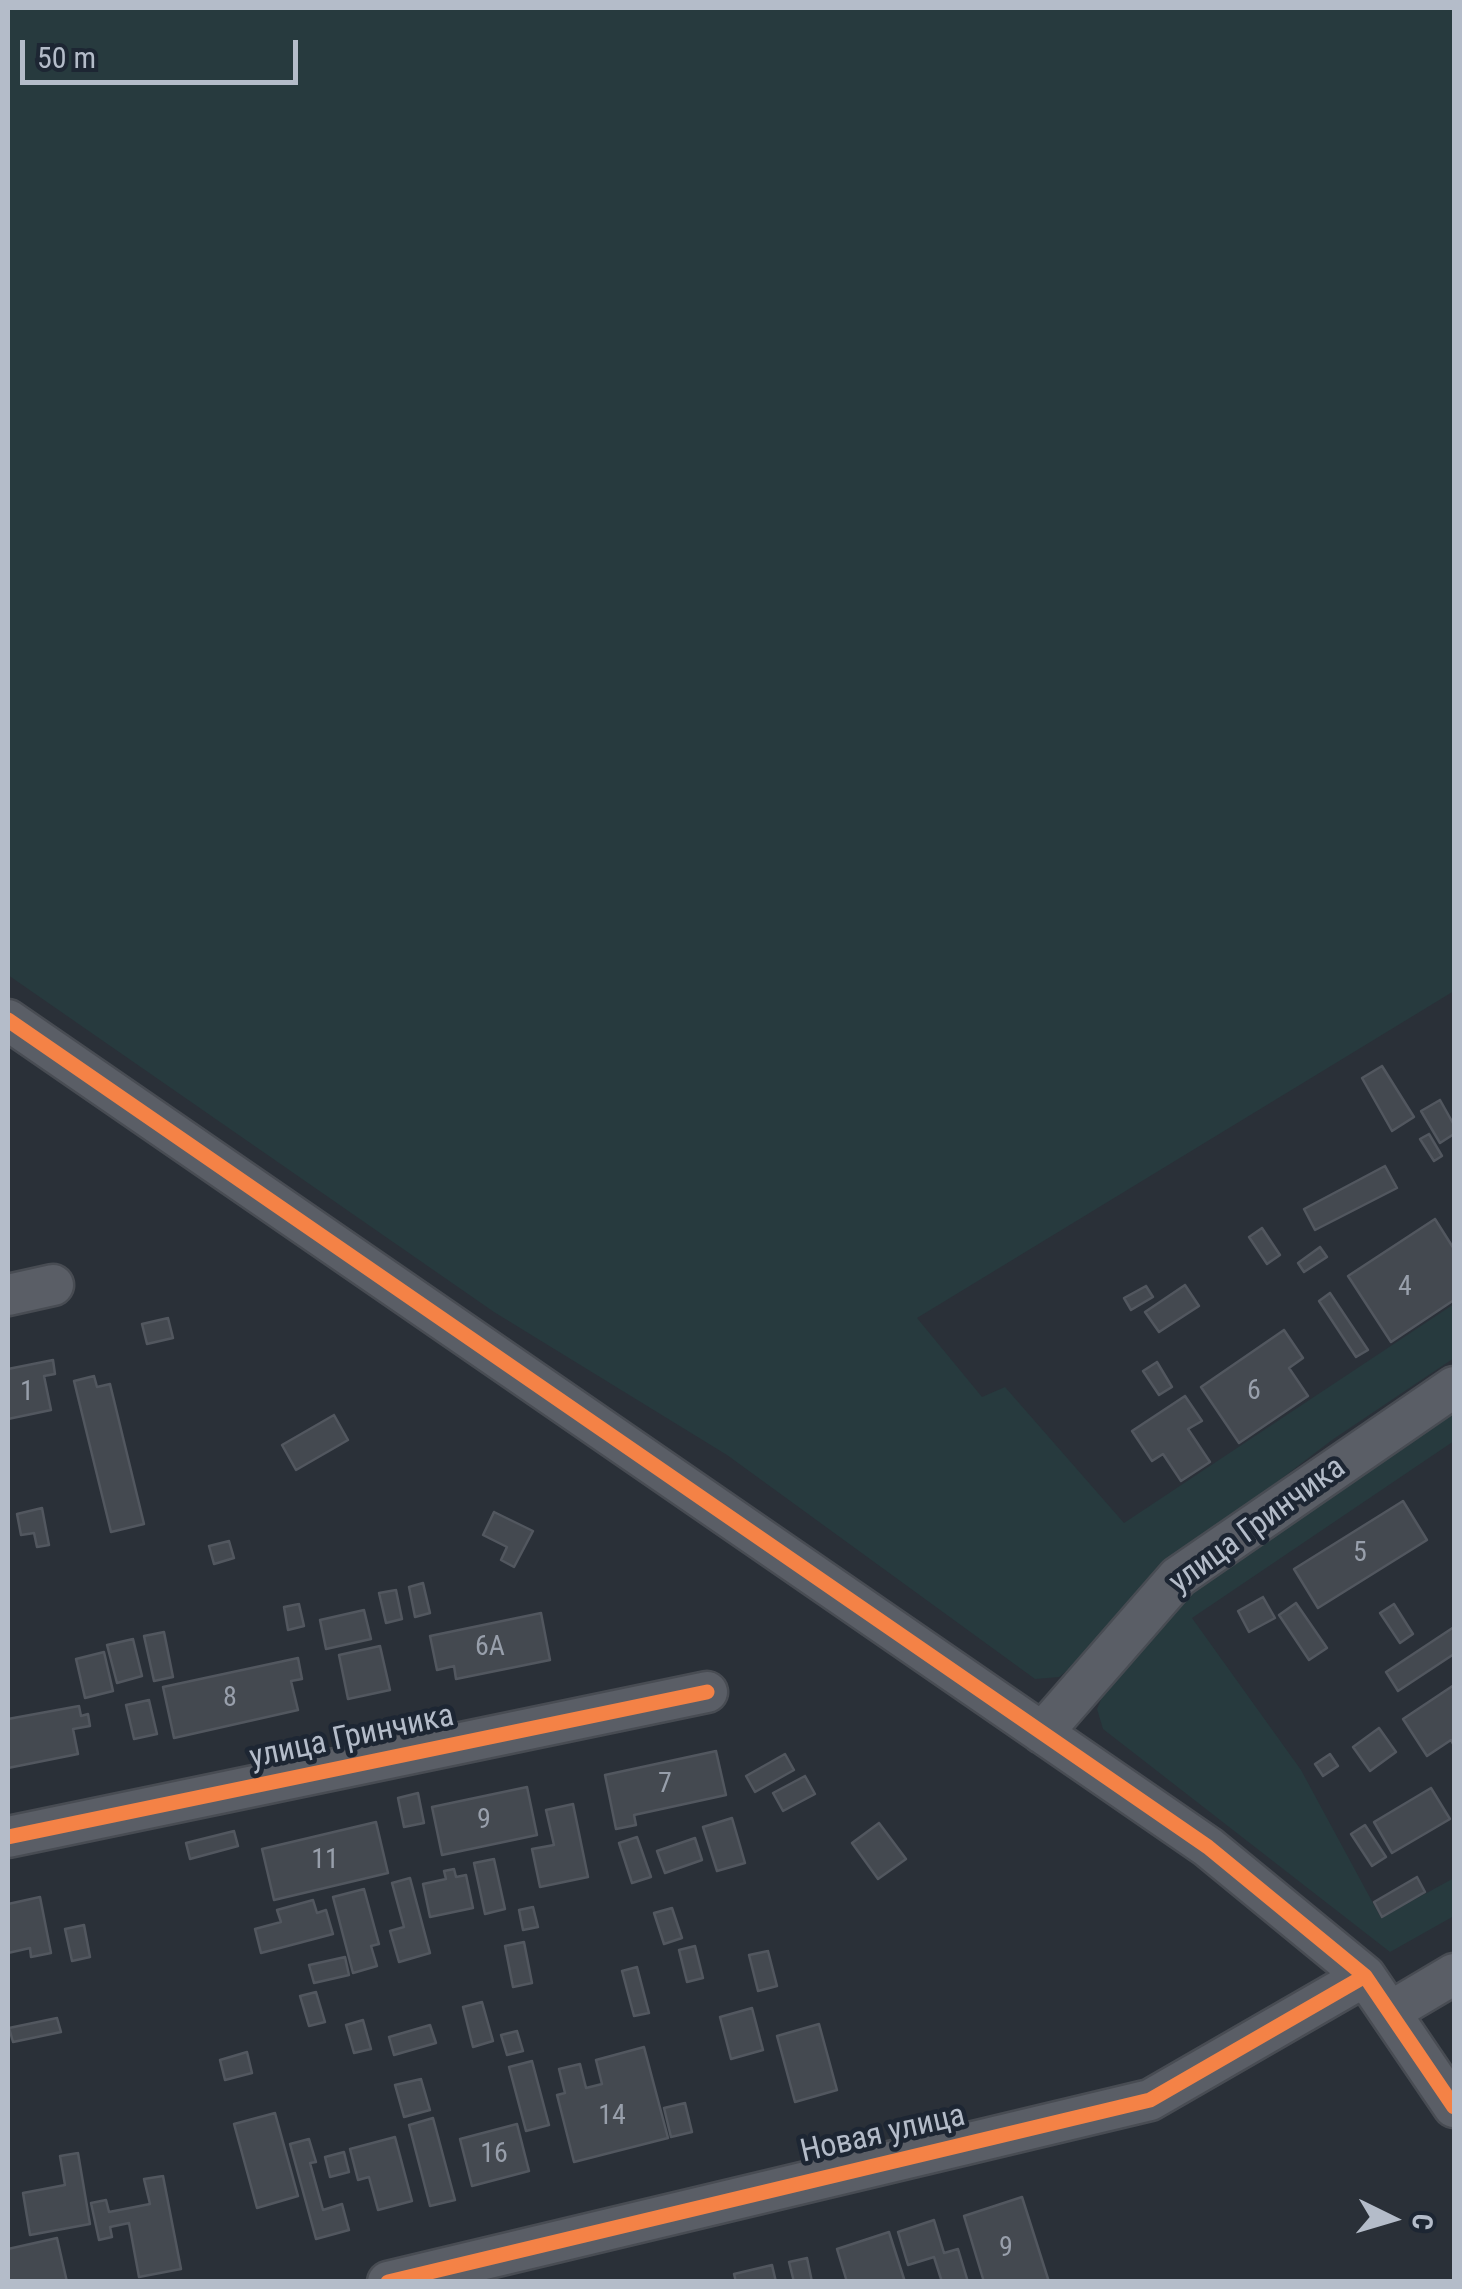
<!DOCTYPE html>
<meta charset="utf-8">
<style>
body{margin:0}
#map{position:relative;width:1462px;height:2289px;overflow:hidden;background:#2a3038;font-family:"Roboto Condensed",sans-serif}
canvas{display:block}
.frame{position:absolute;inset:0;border:10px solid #b4bcc9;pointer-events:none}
.north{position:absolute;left:1342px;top:2169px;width:100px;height:100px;-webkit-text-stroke:8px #1d2633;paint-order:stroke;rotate:95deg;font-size:28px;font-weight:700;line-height:40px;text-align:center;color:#b4bcc9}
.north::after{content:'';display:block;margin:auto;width:35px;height:45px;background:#b4bcc9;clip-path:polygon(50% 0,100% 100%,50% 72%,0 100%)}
.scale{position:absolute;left:20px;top:40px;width:278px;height:45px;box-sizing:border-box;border:5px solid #b4bcc9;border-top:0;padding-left:12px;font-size:30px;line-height:35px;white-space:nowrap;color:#b4bcc9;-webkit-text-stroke:8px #1d2633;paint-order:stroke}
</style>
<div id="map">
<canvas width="1462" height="2289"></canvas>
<div class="frame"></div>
<div class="north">С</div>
<div class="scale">50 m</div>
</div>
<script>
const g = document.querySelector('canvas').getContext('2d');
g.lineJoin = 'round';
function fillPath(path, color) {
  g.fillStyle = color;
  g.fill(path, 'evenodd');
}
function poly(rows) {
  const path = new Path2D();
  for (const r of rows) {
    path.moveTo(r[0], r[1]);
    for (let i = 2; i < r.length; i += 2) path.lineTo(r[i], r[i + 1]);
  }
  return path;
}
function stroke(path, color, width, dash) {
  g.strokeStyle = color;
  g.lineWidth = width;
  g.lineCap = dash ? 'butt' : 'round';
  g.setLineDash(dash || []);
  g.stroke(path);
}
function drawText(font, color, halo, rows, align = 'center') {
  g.font = font + ' "Roboto Condensed",sans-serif';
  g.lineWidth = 9;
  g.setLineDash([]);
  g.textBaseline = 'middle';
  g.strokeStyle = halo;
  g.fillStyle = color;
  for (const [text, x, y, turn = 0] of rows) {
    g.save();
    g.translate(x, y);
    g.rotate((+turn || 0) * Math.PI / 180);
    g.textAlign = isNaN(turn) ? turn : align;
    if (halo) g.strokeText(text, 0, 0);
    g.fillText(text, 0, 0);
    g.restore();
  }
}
const green = poly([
 [8,8,1454,8,1454,991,917,1318,982,1397,1005,1387,1124,1523,1454,1304,1454,1358,1332,1440,1201,1540,1079,1661,1059,1677,1035,1679,727,1455,494,1312,8,975],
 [1454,1394,1454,1441,1192,1618,1301,1770,1381,1918,1454,1878,1454,1916,1390,1952,1103,1729,1097,1709,1103,1695,1125,1664,1196,1578]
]);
const building = poly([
 [1382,1066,1414,1117,1392,1131,1362,1078,1382,1066],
 [1440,1100,1454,1125,1454,1134,1440,1143,1421,1111,1440,1100],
 [1429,1134,1442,1156,1434,1161,1420,1139,1429,1134],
 [1385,1166,1397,1188,1315,1230,1304,1209,1385,1166],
 [1435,1219,1454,1249,1454,1300,1391,1342,1348,1276,1435,1219],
 [1262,1228,1280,1255,1267,1264,1249,1237,1262,1228],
 [1320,1247,1327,1257,1304,1272,1298,1263,1320,1247],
 [1185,1285,1199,1306,1159,1332,1145,1312,1185,1285],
 [1146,1286,1153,1297,1131,1310,1124,1298,1146,1286],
 [1330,1293,1368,1350,1356,1357,1319,1301,1330,1293],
 [168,1318,173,1338,147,1344,142,1324,168,1318],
 [1284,1330,1303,1358,1289,1368,1308,1396,1239,1443,1201,1387,1284,1330],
 [53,1360,55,1374,44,1376,51,1410,8,1419,8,1369,53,1360],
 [1157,1362,1172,1387,1159,1395,1143,1371,1157,1362],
 [94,1376,97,1387,110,1384,144,1524,111,1532,74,1381,94,1376],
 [1185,1396,1202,1421,1188,1429,1210,1462,1181,1481,1163,1454,1152,1461,1132,1431,1185,1396],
 [334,1415,348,1440,296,1470,282,1445,334,1415],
 [1403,1501,1427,1540,1318,1608,1294,1569,1403,1501],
 [42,1508,49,1545,37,1547,34,1533,21,1535,17,1514,42,1508],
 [494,1512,533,1531,514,1567,501,1560,507,1547,483,1535,494,1512],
 [229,1541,234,1558,214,1564,209,1546,229,1541],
 [423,1583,430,1613,415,1617,409,1587,423,1583],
 [396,1590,402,1619,386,1623,379,1593,396,1590],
 [1263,1597,1275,1618,1249,1632,1238,1611,1263,1597],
 [1296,1603,1327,1648,1309,1660,1279,1615,1296,1603],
 [299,1604,304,1626,288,1630,284,1607,299,1604],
 [1394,1604,1413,1634,1400,1643,1380,1613,1394,1604],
 [364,1610,371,1639,326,1649,320,1620,364,1610],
 [541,1613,550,1660,456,1679,454,1666,437,1670,430,1636,541,1613],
 [1454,1627,1454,1654,1398,1691,1386,1672,1454,1627],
 [164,1632,173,1677,154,1681,144,1636,164,1632],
 [133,1639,142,1676,117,1683,107,1645,133,1639],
 [380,1646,390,1690,348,1699,339,1655,380,1646],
 [104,1652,113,1691,85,1698,76,1659,104,1652],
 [298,1658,302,1679,291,1681,298,1710,174,1738,163,1687,298,1658],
 [1454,1685,1454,1746,1451,1740,1427,1756,1403,1719,1454,1685],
 [149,1700,157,1734,134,1739,126,1705,149,1700],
 [79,1706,81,1716,88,1714,90,1726,73,1729,78,1754,8,1768,8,1719,79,1706],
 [1379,1728,1396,1752,1370,1771,1353,1747,1379,1728],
 [716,1751,726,1795,634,1815,636,1825,616,1829,605,1775,716,1751],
 [785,1754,794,1770,755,1792,746,1776,785,1754],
 [1330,1754,1338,1766,1323,1776,1315,1764,1330,1754],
 [805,1776,815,1794,783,1811,773,1793,805,1776],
 [527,1787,537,1835,442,1855,432,1807,527,1787],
 [1431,1788,1450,1819,1392,1853,1374,1822,1431,1788],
 [418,1793,424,1823,404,1827,398,1798,418,1793],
 [573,1804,588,1877,540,1887,532,1849,554,1845,546,1810,573,1804],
 [732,1818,745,1863,717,1871,703,1827,732,1818],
 [376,1822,388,1873,274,1900,262,1849,376,1822],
 [879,1823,906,1859,878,1879,852,1843,879,1823],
 [1365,1825,1386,1857,1372,1866,1351,1834,1365,1825],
 [234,1831,238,1846,190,1859,186,1843,234,1831],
 [637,1837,651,1877,632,1883,619,1843,637,1837],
 [695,1838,702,1860,665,1873,657,1851,695,1838],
 [494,1859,505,1909,485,1914,474,1863,494,1859],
 [454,1869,456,1877,466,1875,473,1908,430,1917,423,1884,446,1879,444,1871,454,1869],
 [1417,1877,1425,1892,1382,1917,1374,1902,1417,1877],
 [410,1878,430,1953,399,1962,390,1931,404,1927,392,1883,410,1878],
 [364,1889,379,1944,371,1946,377,1966,353,1973,333,1897,364,1889],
 [40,1897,51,1953,31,1957,30,1948,8,1953,8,1904,40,1897],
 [313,1900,317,1913,326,1910,333,1934,261,1953,255,1929,281,1922,277,1910,313,1900],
 [533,1907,538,1927,523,1930,519,1910,533,1907],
 [672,1908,682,1938,664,1944,654,1913,672,1908],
 [84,1925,90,1957,72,1961,65,1929,84,1925],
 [524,1942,532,1983,513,1987,505,1946,524,1942],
 [695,1946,703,1978,687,1982,679,1950,695,1946],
 [768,1951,777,1986,758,1991,749,1955,768,1951],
 [345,1957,349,1975,314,1983,309,1965,345,1957],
 [637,1967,649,2013,634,2016,622,1971,637,1967],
 [316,1992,325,2022,309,2026,300,1996,316,1992],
 [482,2002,493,2041,473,2047,463,2007,482,2002],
 [752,2008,763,2050,731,2059,720,2017,752,2008],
 [57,2018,61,2032,13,2042,9,2028,57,2018],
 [363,2020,371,2049,354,2053,346,2025,363,2020],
 [819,2024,837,2090,795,2102,777,2036,819,2024],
 [430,2025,436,2043,394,2055,389,2037,430,2025],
 [517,2031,523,2051,507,2055,501,2035,517,2031],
 [644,2047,668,2138,574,2162,557,2095,565,2093,559,2069,580,2064,586,2088,602,2084,596,2060,644,2047],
 [247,2052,252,2073,225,2080,220,2060,247,2052],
 [532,2061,549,2125,526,2131,509,2067,532,2061],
 [421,2079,430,2110,404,2117,395,2085,421,2079],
 [685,2103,692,2132,671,2137,664,2108,685,2103],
 [275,2113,298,2196,257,2208,234,2124,275,2113],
 [433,2118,455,2200,430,2206,409,2125,433,2118],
 [517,2124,529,2171,472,2186,460,2139,517,2124],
 [395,2137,412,2201,378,2210,369,2177,358,2180,350,2149,395,2137],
 [309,2139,316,2162,310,2163,323,2210,342,2204,349,2230,316,2239,290,2144,309,2139],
 [344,2152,349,2172,330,2177,325,2157,344,2152],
 [78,2153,90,2224,30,2235,23,2193,65,2185,60,2156,78,2153],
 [163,2176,181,2269,139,2277,129,2223,110,2227,112,2237,99,2240,91,2203,106,2200,109,2212,150,2204,144,2179,163,2176],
 [1022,2197,1049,2282,984,2282,964,2216,1022,2197],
 [934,2220,944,2253,958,2249,968,2282,942,2282,934,2257,908,2265,898,2232,934,2220],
 [889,2232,905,2282,847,2282,837,2249,889,2232],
 [57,2238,67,2282,8,2282,8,2249,57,2238],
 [807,2258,812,2282,794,2282,789,2262,807,2258],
 [772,2265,776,2282,736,2282,734,2274,772,2265]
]);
const minor = poly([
 [8,1020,1208,1847,1365,1976,1454,2107],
 [8,1295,53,1285],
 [1042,1733,1178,1577,1454,1387],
 [8,1837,707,1692],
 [1390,2012,1454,1974],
 [388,2282,1150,2100,1365,1976]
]);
const cycleway = poly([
 [8,1020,1208,1847,1365,1976,1454,2107],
 [8,1837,707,1692],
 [388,2282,1150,2100,1365,1976]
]);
const numberNames = [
 ["4",1405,1288],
 ["6",1254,1392],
 ["1",27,1393],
 ["5",1360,1554],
 ["6А",490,1648],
 ["8",230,1699],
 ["7",665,1785],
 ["9",484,1821],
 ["11",325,1861],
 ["14",612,2117],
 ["16",494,2155],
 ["9",1006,2249]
];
const streetNames = [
 ["улица Гринчика",1258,1526,-36],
 ["улица Гринчика",352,1738,-12],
 ["Новая улица",883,2135,-13]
];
fillPath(green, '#273a3e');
fillPath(building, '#444950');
stroke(building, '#52575f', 2.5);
stroke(minor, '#484c53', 45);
stroke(minor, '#5a5e66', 40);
stroke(cycleway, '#f48246', 15);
drawText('28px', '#989fab', null, numberNames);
drawText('32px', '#b4bcc9', '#1d2633', streetNames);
</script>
